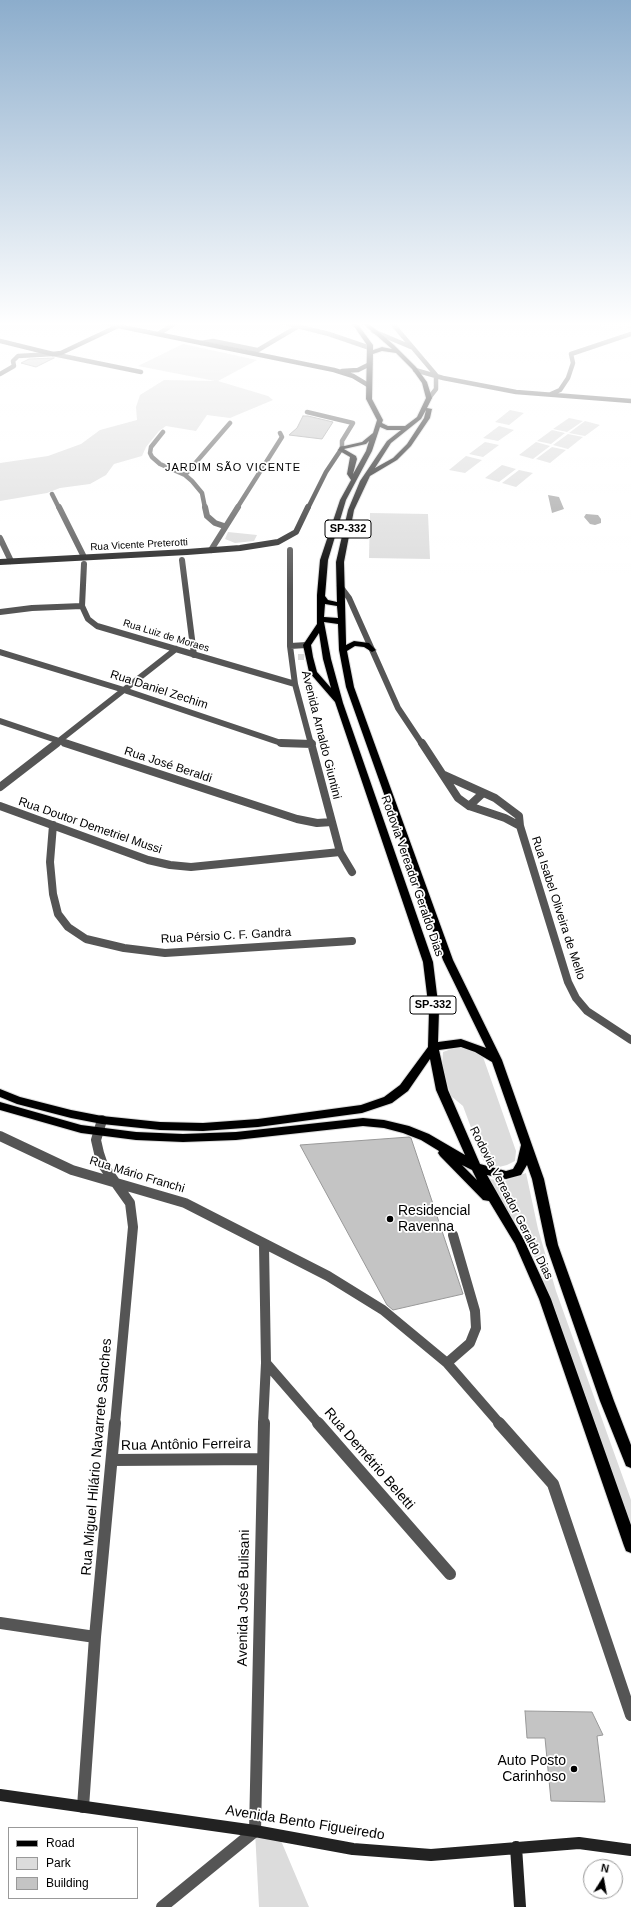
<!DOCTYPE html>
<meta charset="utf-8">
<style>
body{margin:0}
#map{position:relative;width:631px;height:1907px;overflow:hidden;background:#fff;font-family:Helvetica,sans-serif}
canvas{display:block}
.legend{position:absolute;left:8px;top:1827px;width:130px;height:72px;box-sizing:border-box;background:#fff;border:1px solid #999;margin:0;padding:5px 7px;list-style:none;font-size:12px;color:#000}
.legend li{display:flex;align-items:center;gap:8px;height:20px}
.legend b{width:20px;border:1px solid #999}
.north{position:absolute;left:583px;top:1859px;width:40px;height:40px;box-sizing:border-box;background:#fff;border:1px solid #999;border-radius:50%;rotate:11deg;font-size:11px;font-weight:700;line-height:16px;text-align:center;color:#000}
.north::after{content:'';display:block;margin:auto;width:14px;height:18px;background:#000;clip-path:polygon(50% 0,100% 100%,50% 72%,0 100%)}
</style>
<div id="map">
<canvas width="631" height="1907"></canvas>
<ul class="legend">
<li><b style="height:5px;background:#000"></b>Road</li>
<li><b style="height:11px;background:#dcdcdc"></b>Park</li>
<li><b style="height:11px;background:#c4c4c4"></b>Building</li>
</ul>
<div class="north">N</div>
</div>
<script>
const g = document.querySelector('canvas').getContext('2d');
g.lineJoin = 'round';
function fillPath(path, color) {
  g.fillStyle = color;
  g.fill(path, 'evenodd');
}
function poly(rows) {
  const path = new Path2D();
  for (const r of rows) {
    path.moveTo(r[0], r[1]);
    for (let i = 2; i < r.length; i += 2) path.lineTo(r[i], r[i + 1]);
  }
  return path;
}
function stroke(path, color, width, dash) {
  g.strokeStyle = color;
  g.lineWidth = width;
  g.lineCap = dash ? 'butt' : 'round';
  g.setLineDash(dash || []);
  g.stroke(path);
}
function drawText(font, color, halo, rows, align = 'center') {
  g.font = font + ' Helvetica,sans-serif';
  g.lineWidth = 3.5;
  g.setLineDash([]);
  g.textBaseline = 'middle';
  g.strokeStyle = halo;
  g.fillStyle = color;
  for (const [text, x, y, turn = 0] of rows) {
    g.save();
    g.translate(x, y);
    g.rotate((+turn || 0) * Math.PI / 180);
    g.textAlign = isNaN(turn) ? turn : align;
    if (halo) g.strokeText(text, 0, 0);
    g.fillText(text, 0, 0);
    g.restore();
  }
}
const green = poly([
 [593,322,631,322,631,328,603,327],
 [183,344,257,360,218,381,268,396,273,400,230,418,207,415,196,431,166,426,159,431,146,447,142,456,114,464,106,475,90,484,60,488,47,493,0,501,0,463,48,456,81,444,100,430,137,420,136,407,140,395,164,380,215,381,138,366],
 [510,410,524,413,509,425,495,422],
 [569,418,583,421,567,432,553,429],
 [585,421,600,425,585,436,569,433],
 [499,426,514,430,498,441,483,438],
 [552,430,565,433,551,444,537,441],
 [568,434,583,437,568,449,553,445],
 [485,442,499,445,483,457,469,454],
 [536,442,550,446,533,459,519,455],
 [552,447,566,450,550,463,536,459],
 [466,456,482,460,465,473,449,470],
 [502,465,516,469,499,482,485,478],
 [519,470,533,473,516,487,502,483],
 [370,513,428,514,430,559,369,558],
 [228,532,257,535,254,541,235,543,225,539],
 [454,1048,464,1048,482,1054,516,1151,515,1161,507,1165,499,1167,487,1164,483,1160,463,1106,451,1096,442,1068,443,1052],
 [526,1173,538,1229,556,1291,631,1500,631,1528,608,1466,538,1264,524,1236,488,1179,505,1181],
 [255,1831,279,1836,309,1907,259,1907]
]);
const water = poly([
 [548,495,559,497,564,509,552,513],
 [586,514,598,515,601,519,601,523,595,525,590,524,584,517]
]);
const building = poly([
 [54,358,36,367,21,363,29,359,54,358],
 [303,416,308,416,333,422,322,439,289,435,297,428,303,416],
 [409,1137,411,1138,463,1294,393,1310,387,1305,300,1145,409,1137],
 [525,1711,592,1712,603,1735,597,1736,605,1802,551,1801,545,1738,527,1738,525,1711]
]);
const streetTunnel = poly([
 [298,657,304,657]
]);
const streetFar4 = poly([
 [102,322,118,326],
 [281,322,329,334,370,348],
 [391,322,436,375,436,389,429,398],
 [373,331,411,347],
 [158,334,177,322],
 [201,343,213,341,257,350],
 [253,353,297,327],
 [415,370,443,378,516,392,631,401],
 [0,374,14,366,13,361,18,356,53,354,141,372],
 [551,394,560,390,568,378,573,363,571,354,631,334],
 [307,412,353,423,342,441,342,448],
 [163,432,151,447,150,453,152,457,160,464,185,475,192,481,202,493,205,508],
 [185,475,230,423],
 [52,494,59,508],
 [237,508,282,437,280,433]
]);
const streetFar3 = poly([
 [59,507,84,557],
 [205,507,207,516,215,523,224,526],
 [0,538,11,561],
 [211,550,238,507],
 [290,550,290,646,295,684,311,744],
 [182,560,194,655],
 [84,564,82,606,88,619,97,626,295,684],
 [340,586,349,598,398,708,422,744],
 [0,612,32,608,82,606],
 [290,646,307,645],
 [0,652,124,690,284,744],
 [0,721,68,744],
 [55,744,176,649]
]);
const streetFar2 = poly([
 [65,743,297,819,317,823,332,822],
 [281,743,312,744],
 [311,743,340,852,352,872],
 [422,743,458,798,469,806,505,818,520,826],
 [444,775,495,798,519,816,520,826,568,982,576,998,587,1011,631,1040],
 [0,787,57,743],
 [0,806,148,860,170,865,191,867,340,852],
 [469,806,483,793],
 [53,825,50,862,53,894,58,914,68,927,86,939,124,948,165,953,352,941]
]);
const streetFar1 = poly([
 [102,1120,96,1140,99,1153,103,1165,130,1203,133,1227,115,1424],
 [0,1136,72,1170,185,1203,328,1276,383,1310,447,1363,500,1424],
 [266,1363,319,1424],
 [447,1363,470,1343,476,1328,475,1311,453,1235],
 [263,1424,266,1363,264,1245]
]);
const street = poly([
 [318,1423,450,1574],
 [499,1423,553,1484,631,1715],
 [112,1460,262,1459],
 [0,1623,95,1637],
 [83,1807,95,1637,115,1423],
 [162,1907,255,1831,264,1423]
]);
const secondaryFar2 = poly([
 [0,341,53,354,61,353,118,326,334,370,353,376,368,385],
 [342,371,358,370,370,364],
 [308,508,326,472,342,448]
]);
const secondaryFar1 = poly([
 [0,562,187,552,240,548,278,542,296,532,308,507]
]);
const secondary = poly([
 [0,1795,255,1831,353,1849,431,1855,579,1843,631,1850],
 [516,1847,520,1907]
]);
const primary = poly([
 [351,322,356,322,373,345,373,350,382,347,392,349,361,322,367,322,394,345,416,367,427,382,432,398,427,408,432,409,430,418,411,446,397,460,370,476,354,510,344,562,346,642,346,645,354,641,369,643,376,650,372,652,364,647,355,646,347,651,354,687,453,960,502,1060,544,1179,558,1245,614,1401,631,1445,631,1468,626,1466,600,1401,546,1245,532,1179,527,1165,521,1175,506,1179,487,1175,524,1240,551,1299,631,1525,631,1553,626,1551,624,1546,539,1299,515,1244,489,1201,483,1200,440,1156,438,1153,439,1151,421,1140,403,1133,384,1128,363,1126,236,1140,183,1142,136,1140,81,1133,0,1110,0,1102,81,1125,136,1132,183,1134,236,1132,363,1118,384,1120,409,1126,429,1134,465,1155,436,1090,430,1059,408,1091,392,1103,362,1113,258,1127,203,1131,160,1130,102,1124,71,1118,17,1104,0,1097,0,1089,20,1097,71,1110,102,1116,160,1122,203,1123,258,1119,361,1105,384,1097,400,1085,428,1047,429,1011,423,962,335,702,309,672,303,645,317,624,317,595,320,560,340,500,351,480,347,474,350,457,338,450,340,447,362,442,373,433,377,420,366,399,367,345,351,322],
 [382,351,396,353,412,369,422,383,426,398,417,417,405,426,388,426,382,423,383,420,372,399,373,354,382,351],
 [426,410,424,418,407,444,393,458,375,468,391,443,421,419,426,410],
 [380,427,387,430,401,430,387,441,360,481,348,510,336,562,337,602,328,600,325,596,328,560,346,500,372,451,380,427],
 [369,441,366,451,353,474,357,459,356,456,344,449,366,444,369,441],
 [325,604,337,606,338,618,324,617,325,604],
 [324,622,338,624,339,650,346,687,443,960,486,1048,461,1039,438,1042,439,1011,433,962,343,703,331,659,324,622],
 [319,633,323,659,331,688,317,672,313,657,311,645,319,633],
 [461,1047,475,1052,492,1062,521,1145,517,1162,513,1169,506,1171,480,1164,448,1090,439,1050,461,1047],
 [462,1165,472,1170,477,1180,462,1165]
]);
const markers = [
 [390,1219,4,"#000"],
 [574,1769,4,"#000"]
];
const farStreetnames = [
 ["Rua Vicente Preterotti",139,545,-3],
 ["Rua Luiz de Moraes",166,636,17]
];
const farNeighbourhoodnames = [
 ["JARDIM SÃO VICENTE",233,468]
];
const shields = [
 [348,529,46],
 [433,1005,46]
];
const shieldNames = [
 ["SP-332",348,529],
 ["SP-332",433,1005]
];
const streetNames = [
 ["Rua Daniel Zechim",159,690,18],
 ["Avenida Arnaldo Giuntini",321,735,76],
 ["Rua José Beraldi",168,765,18],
 ["Rua Doutor Demetriel Mussi",90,826,19],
 ["Rodovia Vereador Geraldo Dias",412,876,71],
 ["Rua Isabel Oliveira de Mello",558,908,72],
 ["Rua Pérsio C. F. Gandra",226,936,-3],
 ["Rua Mário Franchi",137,1175,17],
 ["Rodovia Vereador Geraldo Dias",511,1203,63]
];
const nearPoinames = [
 ["Residencial",398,1211],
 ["Ravenna",398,1227],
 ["Auto Posto",566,1761,"right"],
 ["Carinhoso",566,1777,"right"]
];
const nearStreetnames = [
 ["Rua Antônio Ferreira",186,1445,-1],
 ["Rua Miguel Hilário Navarrete Sanches",97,1457,-85],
 ["Rua Demétrio Beletti",369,1459,49],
 ["Avenida José Bulisani",244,1598,-89],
 ["Avenida Bento Figueiredo",305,1823,9]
];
fillPath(green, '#dcdcdc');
fillPath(water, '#a3a3a3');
fillPath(building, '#c4c4c4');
stroke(building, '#999', 1);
stroke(streetTunnel, '#d9d9d9', 6, [6, 3]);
stroke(primary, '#dbdbdb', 2);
stroke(streetFar4, '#555', 4.5);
stroke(streetFar3, '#555', 6);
stroke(streetFar2, '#555', 8);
stroke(streetFar1, '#555', 10);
stroke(street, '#555', 12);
stroke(secondaryFar2, '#222', 4.5);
stroke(secondaryFar1, '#222', 6);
stroke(secondary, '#222', 12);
fillPath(primary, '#000');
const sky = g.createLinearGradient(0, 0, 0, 589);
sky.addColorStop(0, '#8cadcc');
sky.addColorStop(0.55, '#fff');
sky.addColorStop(1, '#ffffff00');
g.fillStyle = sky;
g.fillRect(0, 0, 631, 589);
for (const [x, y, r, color] of markers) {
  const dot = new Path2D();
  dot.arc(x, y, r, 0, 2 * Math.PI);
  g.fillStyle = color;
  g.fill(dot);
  stroke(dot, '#fff', 1.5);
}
drawText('10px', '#000', '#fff', farStreetnames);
g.letterSpacing = '1px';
drawText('11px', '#000', '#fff', farNeighbourhoodnames);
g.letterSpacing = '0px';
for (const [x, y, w] of shields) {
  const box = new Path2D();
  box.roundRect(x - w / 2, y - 9, w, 18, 3);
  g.fillStyle = '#fff';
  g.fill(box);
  stroke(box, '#000', 1);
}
drawText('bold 11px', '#000', null, shieldNames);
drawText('12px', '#000', '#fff', streetNames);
drawText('14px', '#000', '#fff', nearPoinames, 'left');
drawText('14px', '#000', '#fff', nearStreetnames);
</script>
